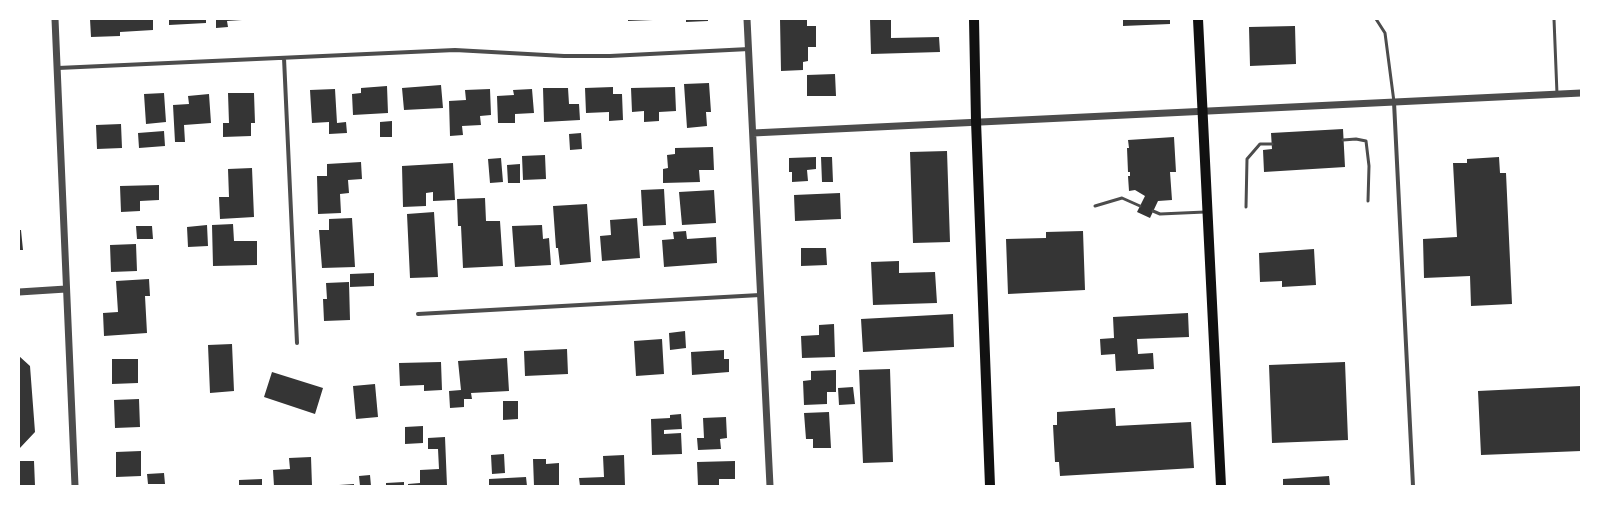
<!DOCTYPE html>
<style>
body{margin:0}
#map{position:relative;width:1600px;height:505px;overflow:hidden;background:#fff;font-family:"Nunito Sans",sans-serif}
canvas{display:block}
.frame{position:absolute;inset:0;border:20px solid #fff;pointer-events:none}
</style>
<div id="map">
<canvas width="1600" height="505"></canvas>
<div class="frame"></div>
</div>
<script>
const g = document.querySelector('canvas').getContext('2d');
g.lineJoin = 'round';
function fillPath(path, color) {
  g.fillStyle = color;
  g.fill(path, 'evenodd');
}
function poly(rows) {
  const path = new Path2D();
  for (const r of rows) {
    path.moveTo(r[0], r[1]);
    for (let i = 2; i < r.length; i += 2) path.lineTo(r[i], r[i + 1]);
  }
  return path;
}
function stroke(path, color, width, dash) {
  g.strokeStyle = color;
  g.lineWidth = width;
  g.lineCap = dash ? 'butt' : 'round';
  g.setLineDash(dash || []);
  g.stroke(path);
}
const building = poly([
 [90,19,153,19,153,30,120,32,120,36,91,37],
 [169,19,206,19,206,23,169,25],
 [216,19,242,19,242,20,227,21,228,27,216,28],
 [628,19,653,19,653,20,628,21],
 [686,19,708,19,708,21,686,22],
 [780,19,807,19,807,26,816,26,816,47,808,47,808,61,803,62,803,70,781,71],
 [870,19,891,19,891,38,939,37,940,52,871,54],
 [1123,19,1170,19,1170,24,1123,26],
 [1295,26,1296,64,1250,66,1249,27],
 [835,74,836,96,807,96,807,75],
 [709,83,711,112,706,112,707,126,687,128,684,84],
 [441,85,443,108,404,110,402,88],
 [387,86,388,113,353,115,352,94,361,93,361,88],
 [613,87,613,94,622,94,623,120,609,121,609,112,586,113,585,88],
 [675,87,676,111,659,112,659,121,644,122,644,111,632,112,631,88],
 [543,88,568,88,569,104,579,104,580,120,544,122],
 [335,89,337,123,346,122,347,133,329,134,329,122,312,123,310,90],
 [490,89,491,115,480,116,481,125,462,126,463,135,450,136,449,101,466,100,465,90],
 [532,89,534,113,515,114,515,123,498,123,497,96,514,95,513,90],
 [164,93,166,122,146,124,144,94],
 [228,93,254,93,255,123,251,123,251,136,223,137,223,123,229,123],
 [209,94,211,123,184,125,185,142,175,142,173,105,189,104,188,96],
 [392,121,392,137,380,137,380,122],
 [121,124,122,148,97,149,96,125],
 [1343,129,1345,167,1264,172,1263,150,1272,149,1271,133],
 [164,131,165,146,139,148,138,133],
 [581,133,582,149,570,150,569,134],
 [1174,137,1176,172,1170,172,1172,200,1158,201,1150,218,1137,212,1145,196,1135,190,1129,191,1128,176,1130,176,1130,172,1128,172,1127,148,1129,148,1128,140],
 [713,147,714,170,699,170,700,182,663,183,663,169,668,168,667,155,675,154,675,148],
 [947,151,950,242,913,243,910,152],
 [545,155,546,179,523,180,522,156],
 [816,157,816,169,807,170,808,181,792,182,792,172,789,172,789,158],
 [821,157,832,157,833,182,822,182],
 [1499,157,1500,173,1506,173,1512,304,1471,306,1470,276,1424,278,1423,239,1457,237,1453,163,1467,163,1467,159],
 [501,158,503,182,490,183,488,159],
 [361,162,362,179,348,180,349,193,340,194,341,213,318,214,317,176,327,176,327,164],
 [453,163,455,200,433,201,433,192,426,193,426,206,403,207,402,166],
 [520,164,520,183,508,183,507,165],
 [252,168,254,217,220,219,219,197,229,197,228,169],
 [159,185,159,200,140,201,140,211,121,212,120,186],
 [664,189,666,225,643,226,641,190],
 [714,190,716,223,682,225,679,192],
 [840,193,841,219,795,221,794,195],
 [485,198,486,221,500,221,503,266,463,268,461,226,458,226,457,199],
 [587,204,591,262,560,265,558,248,556,248,553,206],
 [434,212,438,277,410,278,407,214],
 [352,218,355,267,322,268,319,230,329,230,329,219],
 [637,218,640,258,602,261,600,236,611,235,610,220],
 [233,224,234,241,257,241,257,265,213,266,212,225],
 [207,225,208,246,188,247,187,227],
 [542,225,543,239,549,238,551,265,515,267,512,226],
 [136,226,152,226,153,239,137,239],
 [19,230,21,230,23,250,19,250],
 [686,231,687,239,716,237,717,263,664,267,662,240,674,239,673,232],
 [1083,231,1085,290,1008,294,1006,239,1046,238,1046,232],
 [136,244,137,271,111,272,110,245],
 [801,248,826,248,827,265,801,266],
 [1314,249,1316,285,1282,287,1282,281,1260,282,1259,253],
 [899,261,899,273,935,272,937,303,873,305,871,262],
 [374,273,374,286,350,287,350,274],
 [149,279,150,296,145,296,147,333,104,336,103,313,118,312,116,281],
 [349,282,350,320,324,321,323,299,327,299,326,283],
 [1188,313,1189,337,1137,339,1138,354,1153,353,1154,369,1116,371,1115,354,1101,355,1100,339,1114,338,1113,317],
 [953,314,954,347,863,352,861,319],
 [834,324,835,357,802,358,801,336,819,335,819,325],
 [685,331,686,348,670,350,669,333],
 [662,339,664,374,636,376,634,341],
 [232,344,234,391,210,393,208,345],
 [567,349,568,374,525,376,524,351],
 [724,350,724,359,729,359,729,372,692,375,691,352],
 [19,356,30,366,35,432,19,449],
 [507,358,509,391,471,393,472,399,464,399,464,407,450,408,449,391,461,390,458,361],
 [112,359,138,359,138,383,112,384],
 [441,362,442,390,424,391,424,385,400,386,399,363],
 [1345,362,1348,440,1272,443,1269,365],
 [890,369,893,462,863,463,859,370],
 [836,370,836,392,827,392,827,404,804,405,803,381,811,380,811,371],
 [272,372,323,388,315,414,264,397],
 [375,384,378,417,356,419,353,386],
 [1581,386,1581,451,1481,455,1478,391],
 [853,387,855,404,839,405,838,388],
 [139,399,140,427,115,428,114,400],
 [503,401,518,401,518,419,503,420],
 [1115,408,1116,426,1191,422,1194,468,1060,476,1059,462,1055,462,1053,425,1057,425,1057,412],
 [829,412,831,448,813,448,813,439,806,439,804,413],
 [681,414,682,429,664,430,664,434,681,433,682,454,652,455,651,419,670,418,670,415],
 [726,417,727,438,720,439,721,449,698,450,697,438,704,438,703,418],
 [423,426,423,443,405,444,405,427],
 [445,437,447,486,408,486,408,484,420,483,420,470,439,469,438,449,428,449,428,438],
 [141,451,141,476,116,477,116,452],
 [504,454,505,473,492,474,491,455],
 [624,455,625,486,580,486,579,478,604,477,603,456],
 [311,457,312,486,274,486,273,470,290,469,289,458],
 [533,459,546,459,546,464,559,463,559,486,534,486],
 [19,461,34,461,35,486,19,486],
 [735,461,735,479,719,479,719,486,698,486,697,462],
 [164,473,165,484,148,484,147,474],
 [370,475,371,486,360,486,359,476],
 [1329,476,1330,486,1283,486,1283,479],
 [526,477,527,486,489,486,489,479],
 [262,479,262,486,239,486,239,480],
 [404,482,404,486,386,486,386,483],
 [354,484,354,486,339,486,339,485]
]);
const service = poly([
 [1376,19,1385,33,1394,102],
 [1554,19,1557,94],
 [1343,140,1356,139,1366,141,1369,166,1368,201],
 [1095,206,1122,198,1140,206],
 [1246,207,1247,159,1260,144,1272,144],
 [1153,211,1160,214,1205,212]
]);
const minor = poly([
 [284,58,297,343],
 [58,68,455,50,564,56,610,56,749,49],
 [1394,102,1413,486],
 [418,314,760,295]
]);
const tertiary = poly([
 [55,19,75,486],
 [747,19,770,486],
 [753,133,1581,93],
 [19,292,66,289]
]);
const primary = poly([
 [974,19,976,121,990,486],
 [1198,19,1221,486]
]);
fillPath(building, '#353535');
stroke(service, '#4c4c4c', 3);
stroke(minor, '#4c4c4c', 4);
stroke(tertiary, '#4c4c4c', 7);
stroke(primary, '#111', 10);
</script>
